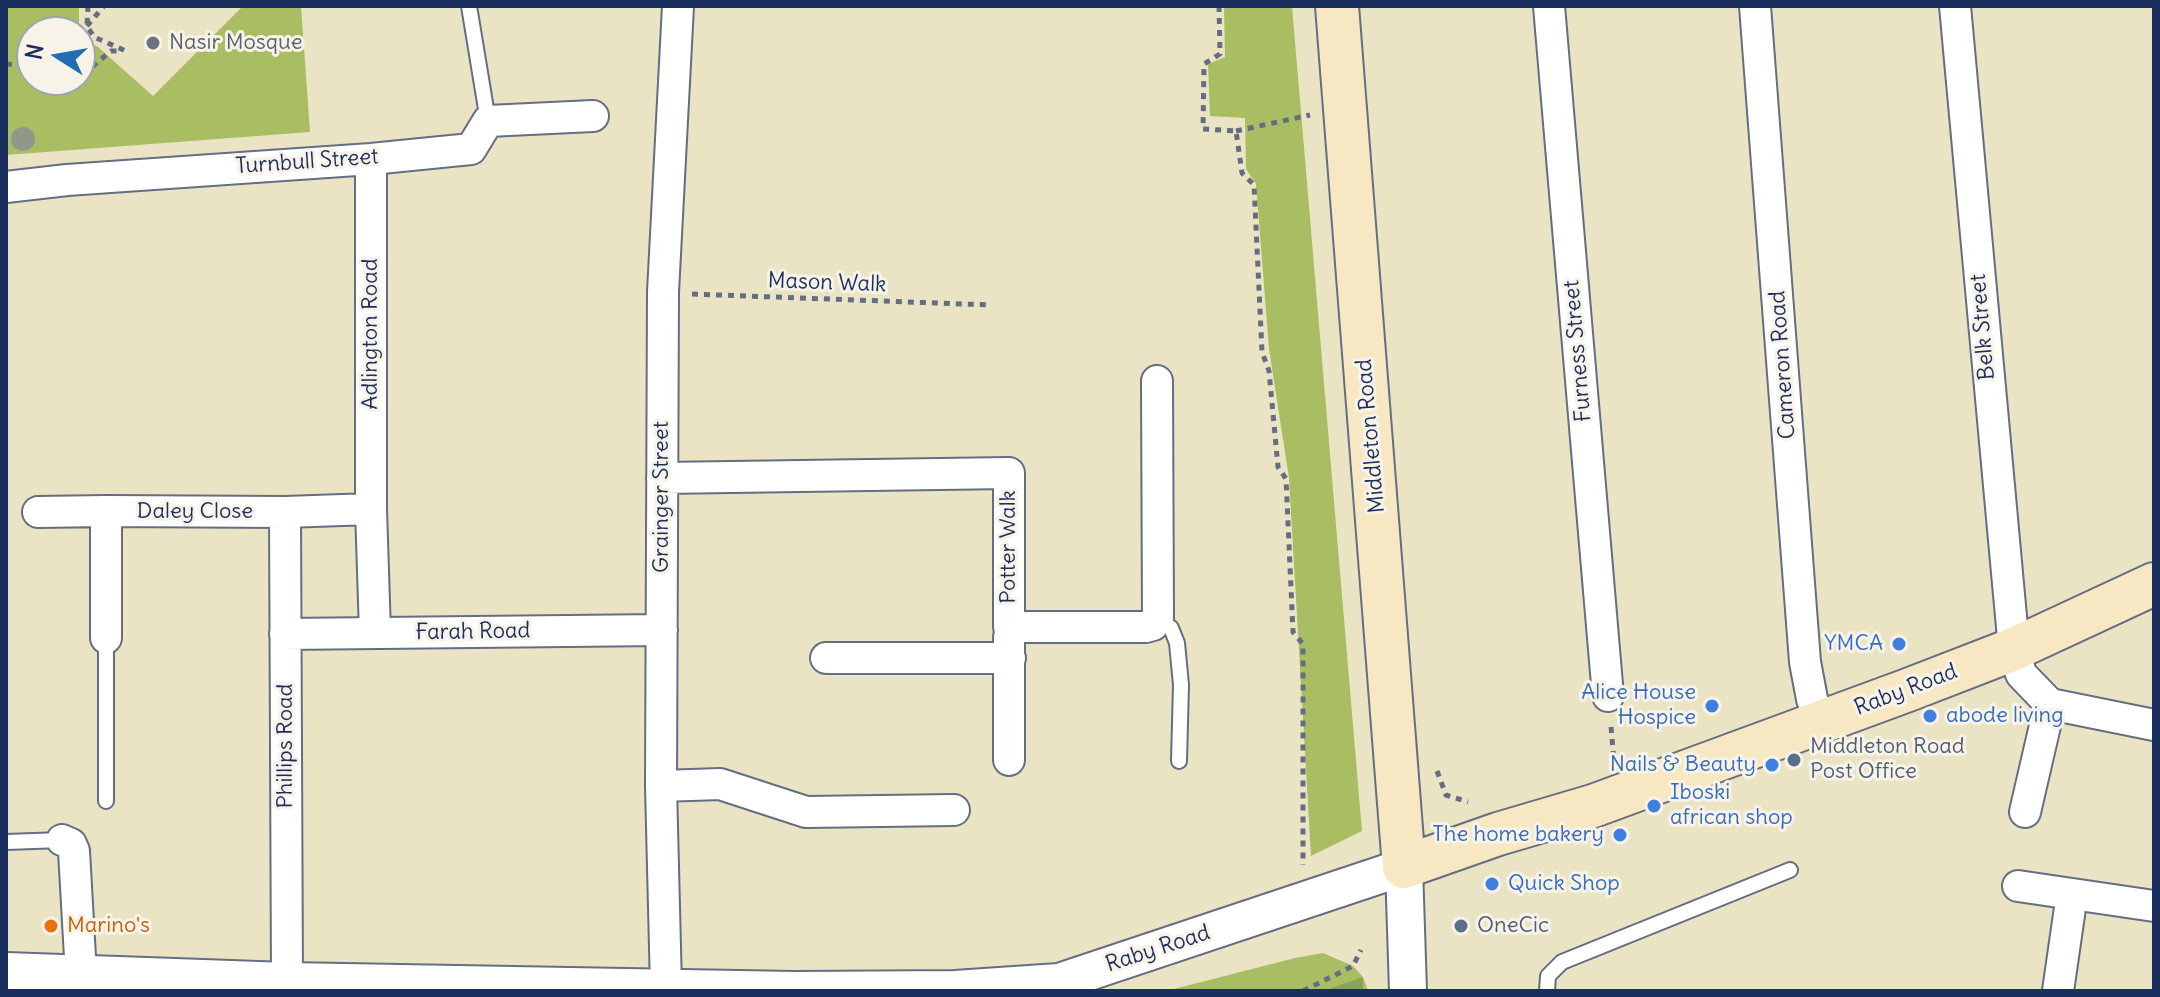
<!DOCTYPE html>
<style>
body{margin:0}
#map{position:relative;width:2160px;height:997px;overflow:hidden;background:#ebe4c4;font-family:Delius,sans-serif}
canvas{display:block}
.frame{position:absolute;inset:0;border:8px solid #1b2f5e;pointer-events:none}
.north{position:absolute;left:16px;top:16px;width:80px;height:80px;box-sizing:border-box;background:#f7f3e8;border:2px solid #9fa5b1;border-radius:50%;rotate:281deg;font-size:22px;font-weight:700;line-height:32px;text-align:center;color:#1b2f5e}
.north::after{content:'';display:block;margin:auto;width:28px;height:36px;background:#1f6fb2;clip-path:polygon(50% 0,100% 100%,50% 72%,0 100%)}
</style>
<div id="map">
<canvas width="2160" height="997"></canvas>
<div class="frame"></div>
<div class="north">N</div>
</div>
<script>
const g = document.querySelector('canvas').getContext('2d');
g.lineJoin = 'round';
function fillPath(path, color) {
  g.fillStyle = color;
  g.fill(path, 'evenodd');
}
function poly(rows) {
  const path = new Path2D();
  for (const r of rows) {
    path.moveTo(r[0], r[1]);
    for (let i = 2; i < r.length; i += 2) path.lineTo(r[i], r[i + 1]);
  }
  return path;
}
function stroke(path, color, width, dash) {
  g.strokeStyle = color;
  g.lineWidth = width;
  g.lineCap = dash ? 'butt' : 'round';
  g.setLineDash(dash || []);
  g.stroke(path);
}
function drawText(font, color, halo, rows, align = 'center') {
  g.font = font + ' Delius,sans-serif';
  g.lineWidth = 6;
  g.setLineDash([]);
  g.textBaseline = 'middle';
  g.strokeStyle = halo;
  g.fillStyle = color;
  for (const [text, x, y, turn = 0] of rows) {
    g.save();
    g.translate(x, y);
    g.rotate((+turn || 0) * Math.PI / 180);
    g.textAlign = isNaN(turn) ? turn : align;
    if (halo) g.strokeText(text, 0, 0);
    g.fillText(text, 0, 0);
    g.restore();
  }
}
const green = poly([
 [6,6,79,6,79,29,85,40,98,47,153,96,243,6,301,6,310,132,6,155],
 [32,32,80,32,80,80,32,80],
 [1224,6,1292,6,1362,831,1311,856,1289,478,1269,349,1256,184,1246,169,1245,118,1210,116,1208,64,1225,57],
 [1323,953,1353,966,1363,977,1368,991,1166,991,1295,958]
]);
const forest = poly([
 [1363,977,1363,991,1323,991]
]);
const path = poly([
 [88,6,87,26,94,37,126,51],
 [1219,6,1220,54,1204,64,1203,129,1236,131,1242,173,1254,185,1262,352,1269,371,1278,467,1286,479,1293,632,1303,644,1303,865],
 [87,26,104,6],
 [6,64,32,66],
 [80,67,93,66,111,51,121,51],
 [1236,131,1310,115],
 [692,294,991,305],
 [1611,727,1614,761],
 [1437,771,1446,795,1468,802],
 [1303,991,1353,966,1361,950]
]);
const service = poly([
 [469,6,488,121],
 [1158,618,1171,628,1177,643,1181,685,1179,761],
 [106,638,106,801],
 [6,842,62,840],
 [1547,991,1548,976,1562,962,1790,870]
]);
const minor = poly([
 [1549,6,1608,696],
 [1755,6,1805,662,1812,699,1820,723],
 [1955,6,2014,649,2021,674,2050,704,2154,725],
 [6,187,67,180,371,159,471,149,488,121,593,116],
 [662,478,1009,473,1009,627,1146,627,1153,625,1158,618,1157,381],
 [371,509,375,633],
 [38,512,106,511],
 [285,512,287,981],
 [285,634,662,630],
 [106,638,106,511,285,512,371,509,371,159],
 [826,658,1010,658],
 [1009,760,1009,637],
 [661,786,720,784,806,812,954,810],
 [2025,812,2050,704],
 [62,840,71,844,74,851,81,975],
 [2018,886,2154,906],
 [666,988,661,786,663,292,678,6],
 [2058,991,2072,894]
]);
const tertiary = poly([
 [6,971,287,981,795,990,955,989,1059,982,1404,867,1408,991]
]);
const secondary = poly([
 [1337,6,1404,867,1498,834,1593,806,1908,690,2014,649,2154,584]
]);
const trees = [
 [23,139]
];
const markers = [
 [153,43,8,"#6b7280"],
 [1899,644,8,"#3f7fe0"],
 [1712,706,8,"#3f7fe0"],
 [1930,716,8,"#3f7fe0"],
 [1794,760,8,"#5c6f8a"],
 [1772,765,8,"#3f7fe0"],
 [1654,806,8,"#3f7fe0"],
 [1620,835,8,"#3f7fe0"],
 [1492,884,8,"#3f7fe0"],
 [51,926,8,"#e8710a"],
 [1461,926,8,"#5c6f8a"]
];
const worshipNames = [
 ["Nasir Mosque",169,43]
];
const streetNames = [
 ["Turnbull Street",307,162,-4],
 ["Mason Walk",827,283,2],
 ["Belk Street",1983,327,-95],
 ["Adlington Road",371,334,-90],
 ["Furness Street",1578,351,-95],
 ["Cameron Road",1783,365,-94],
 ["Middleton Road",1371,436,-95],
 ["Grainger Street",662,497,-90],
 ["Daley Close",195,512],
 ["Potter Walk",1009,547,-90],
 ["Farah Road",473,632,-1],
 ["Raby Road",1906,690,-21],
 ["Phillips Road",286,746,-90],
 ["Raby Road",1158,949,-18]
];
const shopNames = [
 ["YMCA",1883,644],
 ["Alice House",1696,693],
 ["Hospice",1696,718],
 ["abode living",1946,716,"left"],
 ["Nails & Beauty",1756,765],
 ["Iboski",1670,793,"left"],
 ["african shop",1670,818,"left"],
 ["The home bakery",1604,835],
 ["Quick Shop",1508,884,"left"]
];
const serviceNames = [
 ["Middleton Road",1810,747],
 ["Post Office",1810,772],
 ["OneCic",1477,926]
];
const foodNames = [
 ["Marino's",67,926]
];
fillPath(green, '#a9be62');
fillPath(forest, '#86a558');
stroke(service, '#646e82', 18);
stroke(minor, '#646e82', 34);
stroke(tertiary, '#646e82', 40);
stroke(secondary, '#646e82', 46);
stroke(path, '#646e82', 5, [6, 6]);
stroke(service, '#fff', 14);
stroke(minor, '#fff', 30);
stroke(tertiary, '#fff', 36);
stroke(secondary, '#f7e8c3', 42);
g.fillStyle = '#90988c';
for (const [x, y] of trees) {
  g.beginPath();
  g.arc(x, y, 12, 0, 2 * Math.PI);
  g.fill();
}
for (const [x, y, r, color] of markers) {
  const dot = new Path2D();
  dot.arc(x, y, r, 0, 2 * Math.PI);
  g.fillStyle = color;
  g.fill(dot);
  stroke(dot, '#f7f3e8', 3);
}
drawText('22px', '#5b616d', '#f7f3e8', worshipNames, 'left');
drawText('22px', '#1b2f5e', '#f7f3e8', streetNames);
drawText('22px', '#366cbe', '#f7f3e8', shopNames, 'right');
drawText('22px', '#4e5e75', '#f7f3e8', serviceNames, 'left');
drawText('22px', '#c56008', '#f7f3e8', foodNames, 'left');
</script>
